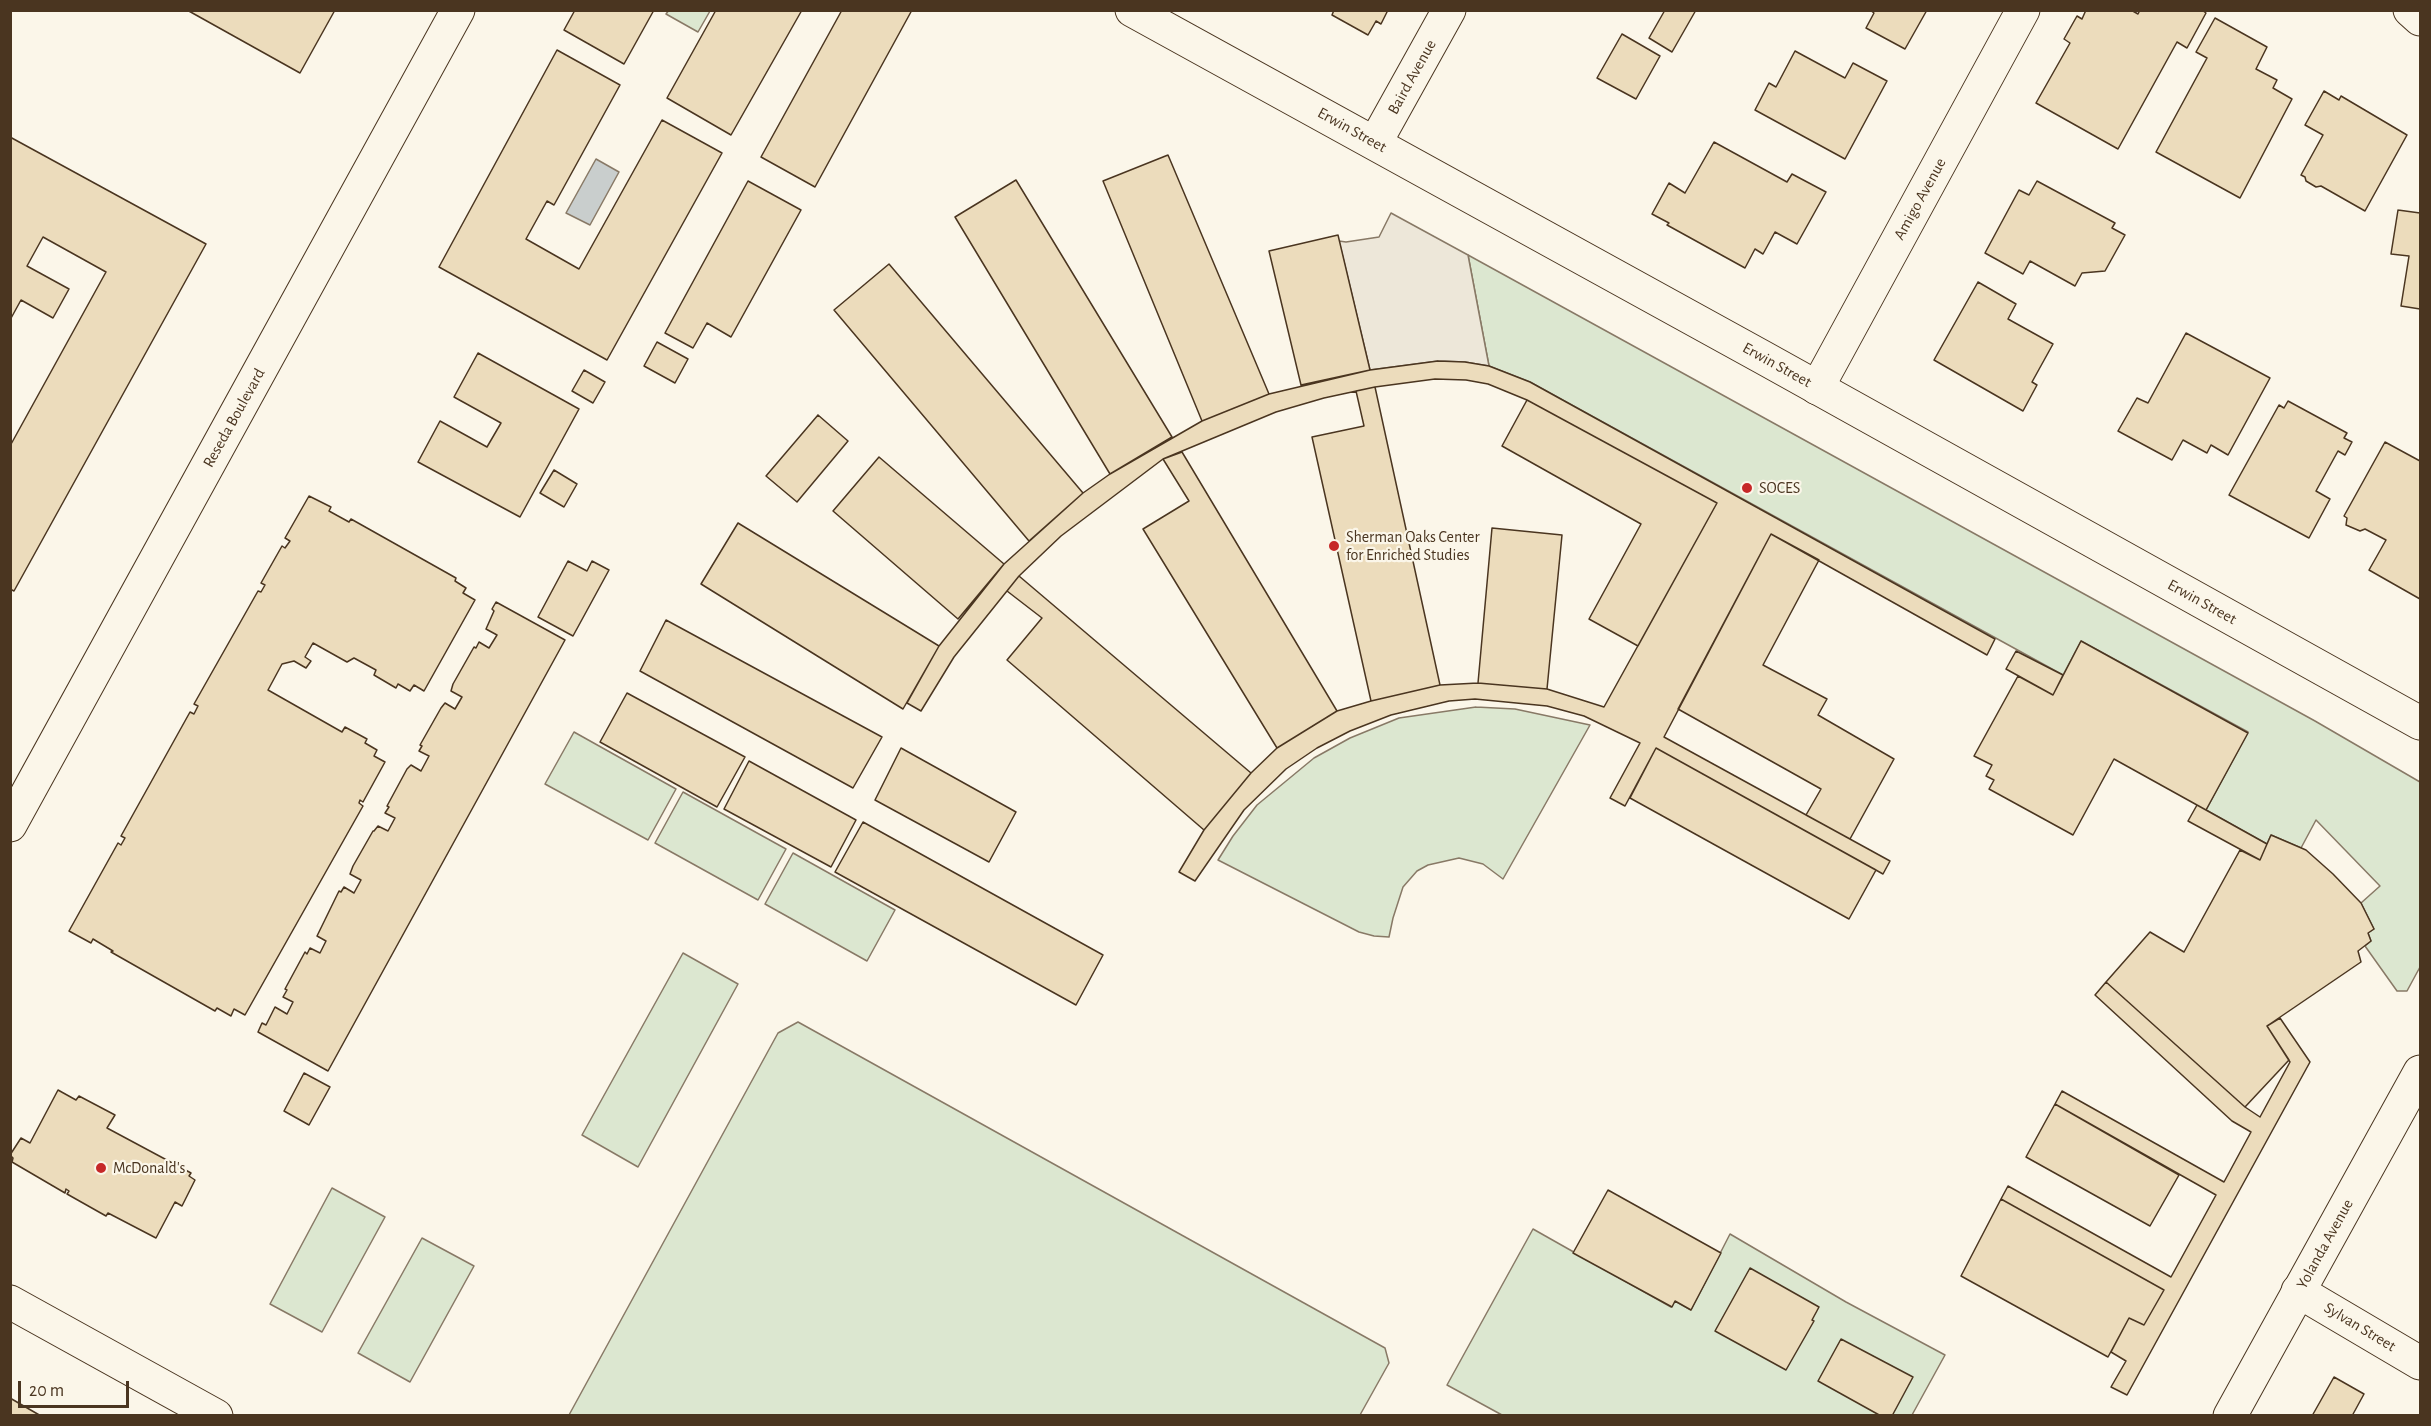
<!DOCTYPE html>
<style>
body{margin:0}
#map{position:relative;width:2431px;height:1426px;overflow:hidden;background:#fbf6e9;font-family:"Alegreya Sans",sans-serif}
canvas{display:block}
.frame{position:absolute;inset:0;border:12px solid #4a3520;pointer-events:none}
.scale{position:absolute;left:18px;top:1381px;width:111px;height:27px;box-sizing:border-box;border:3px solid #4a3520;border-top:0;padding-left:8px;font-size:18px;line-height:21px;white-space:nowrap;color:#4a3520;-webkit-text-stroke:4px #fbf6e9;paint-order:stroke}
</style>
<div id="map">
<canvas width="2431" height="1426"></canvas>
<div class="frame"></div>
<div class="scale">20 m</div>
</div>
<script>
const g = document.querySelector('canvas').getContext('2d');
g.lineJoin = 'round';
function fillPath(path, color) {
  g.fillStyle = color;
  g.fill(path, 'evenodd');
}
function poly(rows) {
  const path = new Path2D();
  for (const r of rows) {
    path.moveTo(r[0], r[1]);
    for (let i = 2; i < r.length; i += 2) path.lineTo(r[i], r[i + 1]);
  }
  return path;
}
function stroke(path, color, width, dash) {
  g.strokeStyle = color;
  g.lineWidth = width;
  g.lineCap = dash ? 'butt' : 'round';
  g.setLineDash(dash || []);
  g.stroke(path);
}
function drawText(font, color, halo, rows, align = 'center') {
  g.font = font + ' "Alegreya Sans",sans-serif';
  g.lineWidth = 4.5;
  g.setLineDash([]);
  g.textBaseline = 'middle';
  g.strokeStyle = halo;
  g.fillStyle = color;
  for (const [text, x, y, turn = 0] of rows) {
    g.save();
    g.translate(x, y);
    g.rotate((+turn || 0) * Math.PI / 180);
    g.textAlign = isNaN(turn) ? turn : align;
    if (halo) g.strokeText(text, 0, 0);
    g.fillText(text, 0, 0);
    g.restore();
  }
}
const green = poly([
 [669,10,710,10,710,11,698,32,666,14,669,10],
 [1468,255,2315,721,2420,782,2420,967,2407,991,2397,991,2365,946,2371,941,2368,933,2374,929,2361,903,2380,886,2316,820,2301,848,2271,835,2267,844,2206,810,2248,732,2081,641,2063,675,1530,382,1489,366,1468,255],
 [1476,707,1515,709,1590,725,1503,879,1483,864,1459,858,1428,865,1417,871,1403,887,1393,918,1389,937,1374,936,1359,932,1218,860,1233,836,1257,805,1314,758,1350,738,1399,718,1476,707],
 [574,732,676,789,648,840,545,784,574,732],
 [683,792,786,849,758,900,655,843,683,792],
 [793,853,895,910,867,961,765,904,793,853],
 [683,953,738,984,638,1167,582,1135,683,953],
 [798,1022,1385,1348,1389,1363,1360,1415,569,1415,778,1033,798,1022],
 [332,1188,385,1217,322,1332,270,1304,332,1188],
 [1533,1229,1671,1307,1675,1301,1691,1310,1730,1234,1846,1302,1945,1355,1912,1415,1502,1415,1447,1385,1533,1229],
 [422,1238,474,1266,410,1382,358,1353,422,1238]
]);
const parking = poly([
 [1391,213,1468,255,1489,366,1465,362,1438,361,1370,370,1339,241,1346,242,1379,237,1391,213]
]);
const water = poly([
 [596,159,619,172,590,225,566,213,596,159]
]);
const building = poly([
 [187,10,335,10,300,73,187,10],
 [575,10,654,10,624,64,564,30,575,10],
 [716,10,802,10,731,135,667,98,716,10],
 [842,10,912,10,815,187,761,157,842,10],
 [1334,10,1388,10,1381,24,1376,21,1368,35,1332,15,1334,10],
 [1665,10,1696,10,1672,52,1649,38,1665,10],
 [1870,10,1927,10,1905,49,1866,28,1874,13,1870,10],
 [2086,10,2131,10,2138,14,2140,10,2202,10,2206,13,2187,48,2177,42,2118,149,2036,103,2070,43,2064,39,2077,16,2082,19,2086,10],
 [2215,18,2267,47,2256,69,2277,80,2273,88,2292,99,2240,198,2156,152,2207,58,2196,52,2215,18],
 [1622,34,1660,56,1636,99,1597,78,1622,34],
 [557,50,620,85,554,205,547,201,526,239,579,269,662,120,722,153,607,360,439,267,557,50],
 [1795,51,1845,78,1853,63,1887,81,1845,159,1755,110,1769,83,1776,87,1795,51],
 [2324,91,2339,100,2341,96,2407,135,2365,211,2321,186,2316,187,2306,181,2305,177,2301,175,2323,135,2305,125,2324,91],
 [10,137,206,244,14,591,10,589,10,446,106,272,43,237,27,266,69,289,53,318,21,300,10,320,10,137],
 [1714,142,1787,182,1792,174,1826,192,1797,244,1775,232,1763,254,1755,249,1745,268,1667,225,1669,223,1652,214,1669,183,1685,193,1714,142],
 [1168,155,1269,394,1202,421,1103,181,1168,155],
 [1016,180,1172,437,1110,474,955,217,1016,180],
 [748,181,801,210,731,337,707,323,693,348,665,333,748,181],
 [2037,181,2115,223,2112,228,2125,235,2105,271,2082,273,2075,286,2030,261,2023,274,1985,253,2019,190,2029,195,2037,181],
 [2398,210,2420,213,2420,309,2401,306,2409,256,2391,254,2398,210],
 [1338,235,1370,370,1301,385,1269,251,1338,235],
 [889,264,1083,493,1029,541,834,310,889,264],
 [1978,282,2016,304,2008,319,2053,344,2032,382,2037,385,2023,411,1934,360,1978,282],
 [2186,333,2270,378,2228,455,2211,445,2207,453,2183,440,2172,460,2118,431,2137,398,2148,403,2186,333],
 [657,342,688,359,675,383,644,366,657,342],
 [478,353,579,409,520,517,418,462,440,421,487,447,501,423,454,397,478,353],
 [1438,361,1465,362,1489,366,1530,382,1995,639,1987,655,1771,534,1664,737,1890,861,1883,874,1656,748,1625,806,1610,798,1640,743,1584,716,1547,706,1475,699,1449,701,1391,715,1350,731,1317,748,1286,769,1244,810,1195,881,1179,872,1204,830,1251,773,1277,748,1337,711,1371,701,1440,685,1478,683,1547,689,1604,707,1717,503,1527,400,1488,384,1466,380,1435,379,1375,387,1324,398,1276,412,1163,459,1061,536,1019,576,954,657,921,711,907,703,939,646,1004,564,1083,493,1110,474,1202,421,1269,394,1370,370,1438,361],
 [584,370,605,382,593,403,572,391,584,370],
 [1375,387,1440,685,1371,701,1312,437,1364,426,1356,391,1375,387],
 [1527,400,1717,503,1638,646,1589,619,1641,524,1502,446,1527,400],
 [2288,401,2347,433,2344,438,2352,442,2345,455,2338,451,2316,491,2330,499,2309,538,2229,495,2279,405,2284,408,2288,401],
 [818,415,848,441,797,502,766,476,818,415],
 [2385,442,2420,461,2420,599,2369,570,2386,540,2365,529,2360,531,2346,525,2347,518,2344,516,2385,442],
 [1182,452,1337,711,1277,748,1143,529,1189,501,1163,459,1182,452],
 [879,457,1004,564,958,619,833,511,879,457],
 [554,470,577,484,564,507,540,493,554,470],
 [309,496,331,507,329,511,349,522,351,519,456,578,455,581,466,588,463,593,475,600,424,691,414,685,410,691,398,684,396,688,374,675,376,670,354,658,347,662,313,643,305,657,311,661,306,668,294,661,282,664,268,690,342,732,345,727,367,739,365,743,377,750,374,756,385,762,363,802,360,800,359,803,363,806,245,1015,234,1009,231,1016,217,1008,215,1011,111,952,113,951,93,939,91,943,69,931,118,843,121,845,125,838,121,836,190,712,194,714,198,706,194,704,258,591,261,592,265,585,261,583,282,546,285,548,290,541,285,538,309,496],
 [738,523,939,646,903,709,701,584,738,523],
 [1492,528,1562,535,1547,689,1478,683,1492,528],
 [1771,534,1819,560,1763,665,1827,699,1818,715,1894,759,1850,839,1806,815,1821,789,1678,709,1771,534],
 [568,561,587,571,592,561,609,570,573,636,538,617,568,561],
 [1019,576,1251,773,1204,830,1007,660,1042,618,1007,591,1019,576],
 [496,602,565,640,328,1071,258,1032,262,1023,266,1025,275,1007,287,1014,293,1002,283,997,287,990,285,989,305,952,307,954,310,948,320,953,326,941,317,936,339,891,341,892,344,887,354,893,361,880,350,874,353,866,373,831,374,831,378,826,388,831,395,818,385,813,389,807,387,806,407,769,411,765,421,771,429,756,419,751,422,746,420,745,441,708,445,703,455,709,462,697,451,691,453,684,474,647,476,648,479,642,489,648,497,635,486,629,494,611,492,609,496,602],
 [666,620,882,737,853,788,640,671,666,620],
 [2081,641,2248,733,2206,810,2114,759,2073,835,1989,789,1994,780,1986,776,1992,765,1974,756,2018,676,2053,695,2081,641],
 [2016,651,2063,675,2053,695,2006,669,2016,651],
 [627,693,745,757,717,807,600,742,627,693],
 [901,748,1016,812,989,862,875,800,901,748],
 [1656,748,1876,870,1849,919,1630,798,1656,748],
 [749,761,856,820,831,867,724,809,749,761],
 [2197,805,2267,844,2260,860,2188,821,2197,805],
 [863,822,1103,955,1076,1005,835,872,863,822],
 [2271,835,2306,850,2333,874,2361,903,2374,929,2368,933,2371,941,2358,951,2361,962,2267,1026,2289,1060,2245,1107,2106,982,2150,932,2184,952,2240,850,2260,860,2271,835],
 [2106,982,2245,1107,2260,1117,2290,1062,2267,1026,2280,1018,2310,1062,2127,1395,2111,1387,2126,1361,2111,1352,2129,1318,2144,1325,2164,1290,2001,1199,2008,1186,2171,1277,2216,1195,2055,1104,2062,1091,2224,1182,2251,1132,2232,1121,2095,995,2106,982],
 [304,1073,330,1087,309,1125,284,1111,304,1073],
 [58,1090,76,1100,79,1096,115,1115,107,1128,191,1173,189,1176,195,1180,182,1206,175,1202,156,1238,108,1213,106,1216,67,1194,69,1191,66,1189,65,1193,12,1162,13,1158,10,1155,21,1138,30,1143,58,1090],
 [2055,1104,2179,1175,2150,1226,2026,1157,2055,1104],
 [1608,1190,1721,1253,1691,1310,1675,1301,1672,1307,1573,1253,1608,1190],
 [2001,1199,2164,1290,2144,1325,2129,1318,2108,1357,1961,1276,2001,1199],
 [1750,1268,1819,1307,1812,1320,1814,1321,1786,1370,1715,1331,1750,1268],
 [1841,1339,1913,1377,1892,1416,1881,1416,1818,1381,1841,1339],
 [2334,1377,2364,1394,2352,1416,2312,1416,2334,1377],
 [10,1398,41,1416,10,1416,10,1398]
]);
const street = poly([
 [2410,10,2420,19],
 [1375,143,1449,10],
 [1817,388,2023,10],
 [2298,1291,2420,1363]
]);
const secondary = poly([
 [1132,10,1764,358,2420,723],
 [2230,1416,2420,1072]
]);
const primary = poly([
 [10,825,458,10],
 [10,1302,216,1416]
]);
const markers = [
 [1747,488,6,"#c62828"],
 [1334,546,6,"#c62828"],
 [101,1168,6,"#c62828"]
];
const streetNames = [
 ["Baird Avenue",1412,77,-61],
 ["Erwin Street",1352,130,29],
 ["Amigo Avenue",1920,199,-61],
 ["Erwin Street",1777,365,29],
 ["Reseda Boulevard",234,418,-61],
 ["Erwin Street",2202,602,29],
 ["Yolanda Avenue",2325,1244,-61],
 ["Sylvan Street",2360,1327,31]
];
const poiNames = [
 ["SOCES",1759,488],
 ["Sherman Oaks Center",1346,537],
 ["for Enriched Studies",1346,555],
 ["McDonald's",113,1168]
];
fillPath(green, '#dce7d0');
stroke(green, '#887966', 1.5);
fillPath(parking, '#ede7d9');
stroke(parking, '#887966', 1.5);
fillPath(water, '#c9cecd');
stroke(water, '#887966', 1.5);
fillPath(building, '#ecdcbc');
stroke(building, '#4a3520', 1.5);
stroke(street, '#4a3520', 35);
stroke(secondary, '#4a3520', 35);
stroke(primary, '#4a3520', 35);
stroke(street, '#fbf6e9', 33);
stroke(secondary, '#fbf6e9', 33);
stroke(primary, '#fbf6e9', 33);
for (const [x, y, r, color] of markers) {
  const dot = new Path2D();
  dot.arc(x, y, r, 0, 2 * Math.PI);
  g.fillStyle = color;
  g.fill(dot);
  stroke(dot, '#fbf6e9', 2);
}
drawText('16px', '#4a3520', '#fbf6e9', streetNames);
drawText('16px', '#4a3520', '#fbf6e9', poiNames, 'left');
</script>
